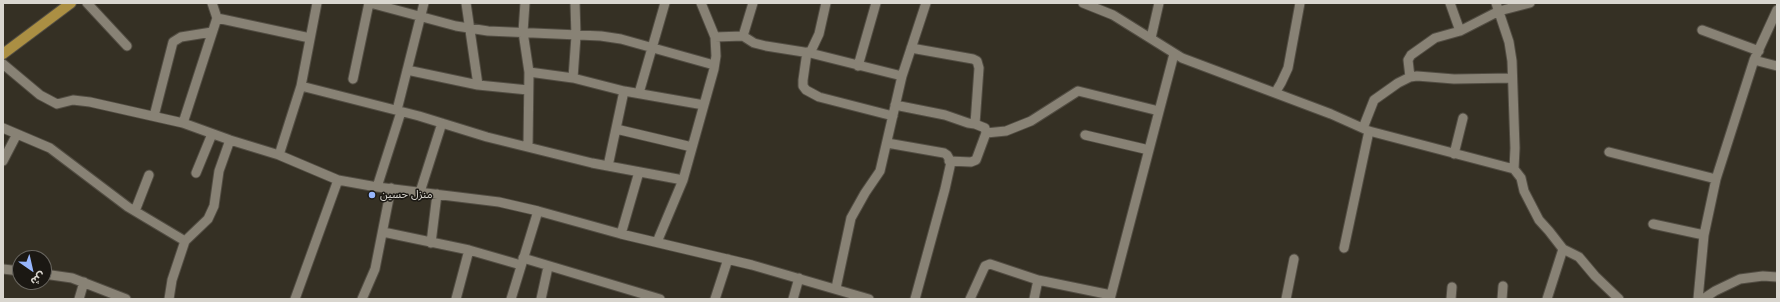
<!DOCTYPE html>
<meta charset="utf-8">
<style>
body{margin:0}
#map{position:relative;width:1780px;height:302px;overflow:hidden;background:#353024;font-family:Poppins,"Noto Sans Arabic",sans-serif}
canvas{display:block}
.frame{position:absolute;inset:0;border:4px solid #d9d6cf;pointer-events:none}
.north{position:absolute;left:12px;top:250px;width:40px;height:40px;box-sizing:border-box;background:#1b1813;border:1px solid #67645e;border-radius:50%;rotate:146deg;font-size:11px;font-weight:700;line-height:16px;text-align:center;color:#d9d6cf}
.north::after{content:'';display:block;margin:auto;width:14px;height:18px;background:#97b6fd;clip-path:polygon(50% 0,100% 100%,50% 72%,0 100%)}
</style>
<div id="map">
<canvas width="1780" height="302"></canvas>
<div class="frame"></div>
<div class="north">ش</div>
</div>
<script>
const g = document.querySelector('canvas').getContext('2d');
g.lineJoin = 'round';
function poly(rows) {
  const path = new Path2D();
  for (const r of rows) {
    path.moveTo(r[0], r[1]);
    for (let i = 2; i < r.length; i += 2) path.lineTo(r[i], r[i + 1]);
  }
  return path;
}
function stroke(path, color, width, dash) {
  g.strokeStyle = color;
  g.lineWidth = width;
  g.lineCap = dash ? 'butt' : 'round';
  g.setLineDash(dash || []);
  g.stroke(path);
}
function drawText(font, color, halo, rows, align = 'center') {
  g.font = font + ' Poppins,"Noto Sans Arabic",sans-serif';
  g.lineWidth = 3;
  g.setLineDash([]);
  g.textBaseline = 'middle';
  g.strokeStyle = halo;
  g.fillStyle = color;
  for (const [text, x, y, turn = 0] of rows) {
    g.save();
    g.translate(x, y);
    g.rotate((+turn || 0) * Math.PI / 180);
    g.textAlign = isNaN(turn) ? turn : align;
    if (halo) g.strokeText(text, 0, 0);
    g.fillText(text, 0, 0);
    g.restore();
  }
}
const minor = poly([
 [87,3,127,46],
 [370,3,456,26,488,31,601,36,621,39,714,65],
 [466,3,478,85],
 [525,3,523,32,529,72,528,146],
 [1083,3,1113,15,1182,58,1331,114,1369,131,1514,169],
 [1450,3,1460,31],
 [1496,3,1509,42,1512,61,1515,148,1514,169,1521,178,1524,191,1539,220,1549,231,1563,249,1579,257,1595,276,1619,299],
 [217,18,310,38],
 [1702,30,1759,51],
 [743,36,753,3],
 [715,37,743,36,754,43,766,46,810,53,902,76],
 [1151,38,1159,3],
 [911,48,973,59,977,61,979,68,975,124],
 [807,52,803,80,803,86,806,90,819,97,893,116],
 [810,53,819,34,826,3],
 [1754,60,1777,66],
 [3,64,40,95,57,104,73,100,90,102,183,123,230,140,279,155,338,180,377,187,499,202,538,211,621,234,752,265,869,299],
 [858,66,876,3],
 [407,70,478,85,528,90],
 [529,72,573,78,576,36,575,3],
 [1410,77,1408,60,1411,55,1435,38,1460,31,1499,11,1530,3],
 [573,78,624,91,704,105],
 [353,79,369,3],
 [301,86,419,116,487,137,592,163,683,180],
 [639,93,665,3],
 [1275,93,1281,83,1288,68,1300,3],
 [895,105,945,115,968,123,975,124,985,128,986,133,976,160,971,162,949,161],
 [397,110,424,3],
 [154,116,173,42,181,37,212,32],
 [183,123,217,18,212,3],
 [3,128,50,148,128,207,185,241,172,280,169,299],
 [1363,128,1374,100,1398,83,1410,77,1417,76,1454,79,1512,78],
 [616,129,692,147],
 [986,133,1006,131,1031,121,1078,91,1159,111],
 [1085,135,1149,150],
 [887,143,944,153,947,155,951,162,945,189,915,299],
 [1609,152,1716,179],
 [1454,154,1463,118],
 [279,155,301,86,317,3],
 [3,161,17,134],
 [608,166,624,91],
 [196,173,212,134],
 [377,187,401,112],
 [420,192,442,123],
 [135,211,149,175],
 [1653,224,1704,235],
 [383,232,469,250,521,265],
 [621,234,639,172],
 [185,241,208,219,214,206,219,171,230,140],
 [657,242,683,180,714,69,716,56,715,37,701,3],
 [431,243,437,194],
 [1344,248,1369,131],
 [523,258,660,299],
 [3,269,20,271],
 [44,274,72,278,126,299],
 [836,288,851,218,865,193,880,171,902,76,926,3],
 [79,299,84,282],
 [295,299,338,180],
 [362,299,375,269,391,188],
 [456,299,469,250],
 [511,299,538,211],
 [541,299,548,267],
 [715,299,728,259],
 [793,299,799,278],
 [970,299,985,266,990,264,1038,280,1111,295],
 [1034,299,1038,280],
 [1110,299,1174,54],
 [1286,299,1294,259],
 [1451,299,1452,287],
 [1502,299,1503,286],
 [1547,299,1563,249],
 [1698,299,1704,235,1716,179,1754,60,1777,10],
 [1703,299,1715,291,1740,279,1763,276,1777,277]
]);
const major = poly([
 [3,54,71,3]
]);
const markers = [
 [372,195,4,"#97b6fd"]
];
const poiNames = [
 ["منزل حسين",380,195]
];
stroke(minor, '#524d43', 11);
stroke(major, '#524d43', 12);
stroke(minor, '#888275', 9);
stroke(major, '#ab8f43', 10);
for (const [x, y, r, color] of markers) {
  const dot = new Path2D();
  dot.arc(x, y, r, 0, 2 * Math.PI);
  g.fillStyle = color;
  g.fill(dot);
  stroke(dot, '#1b1813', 1.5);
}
drawText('11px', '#d9d6cf', '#1b1813', poiNames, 'left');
</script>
